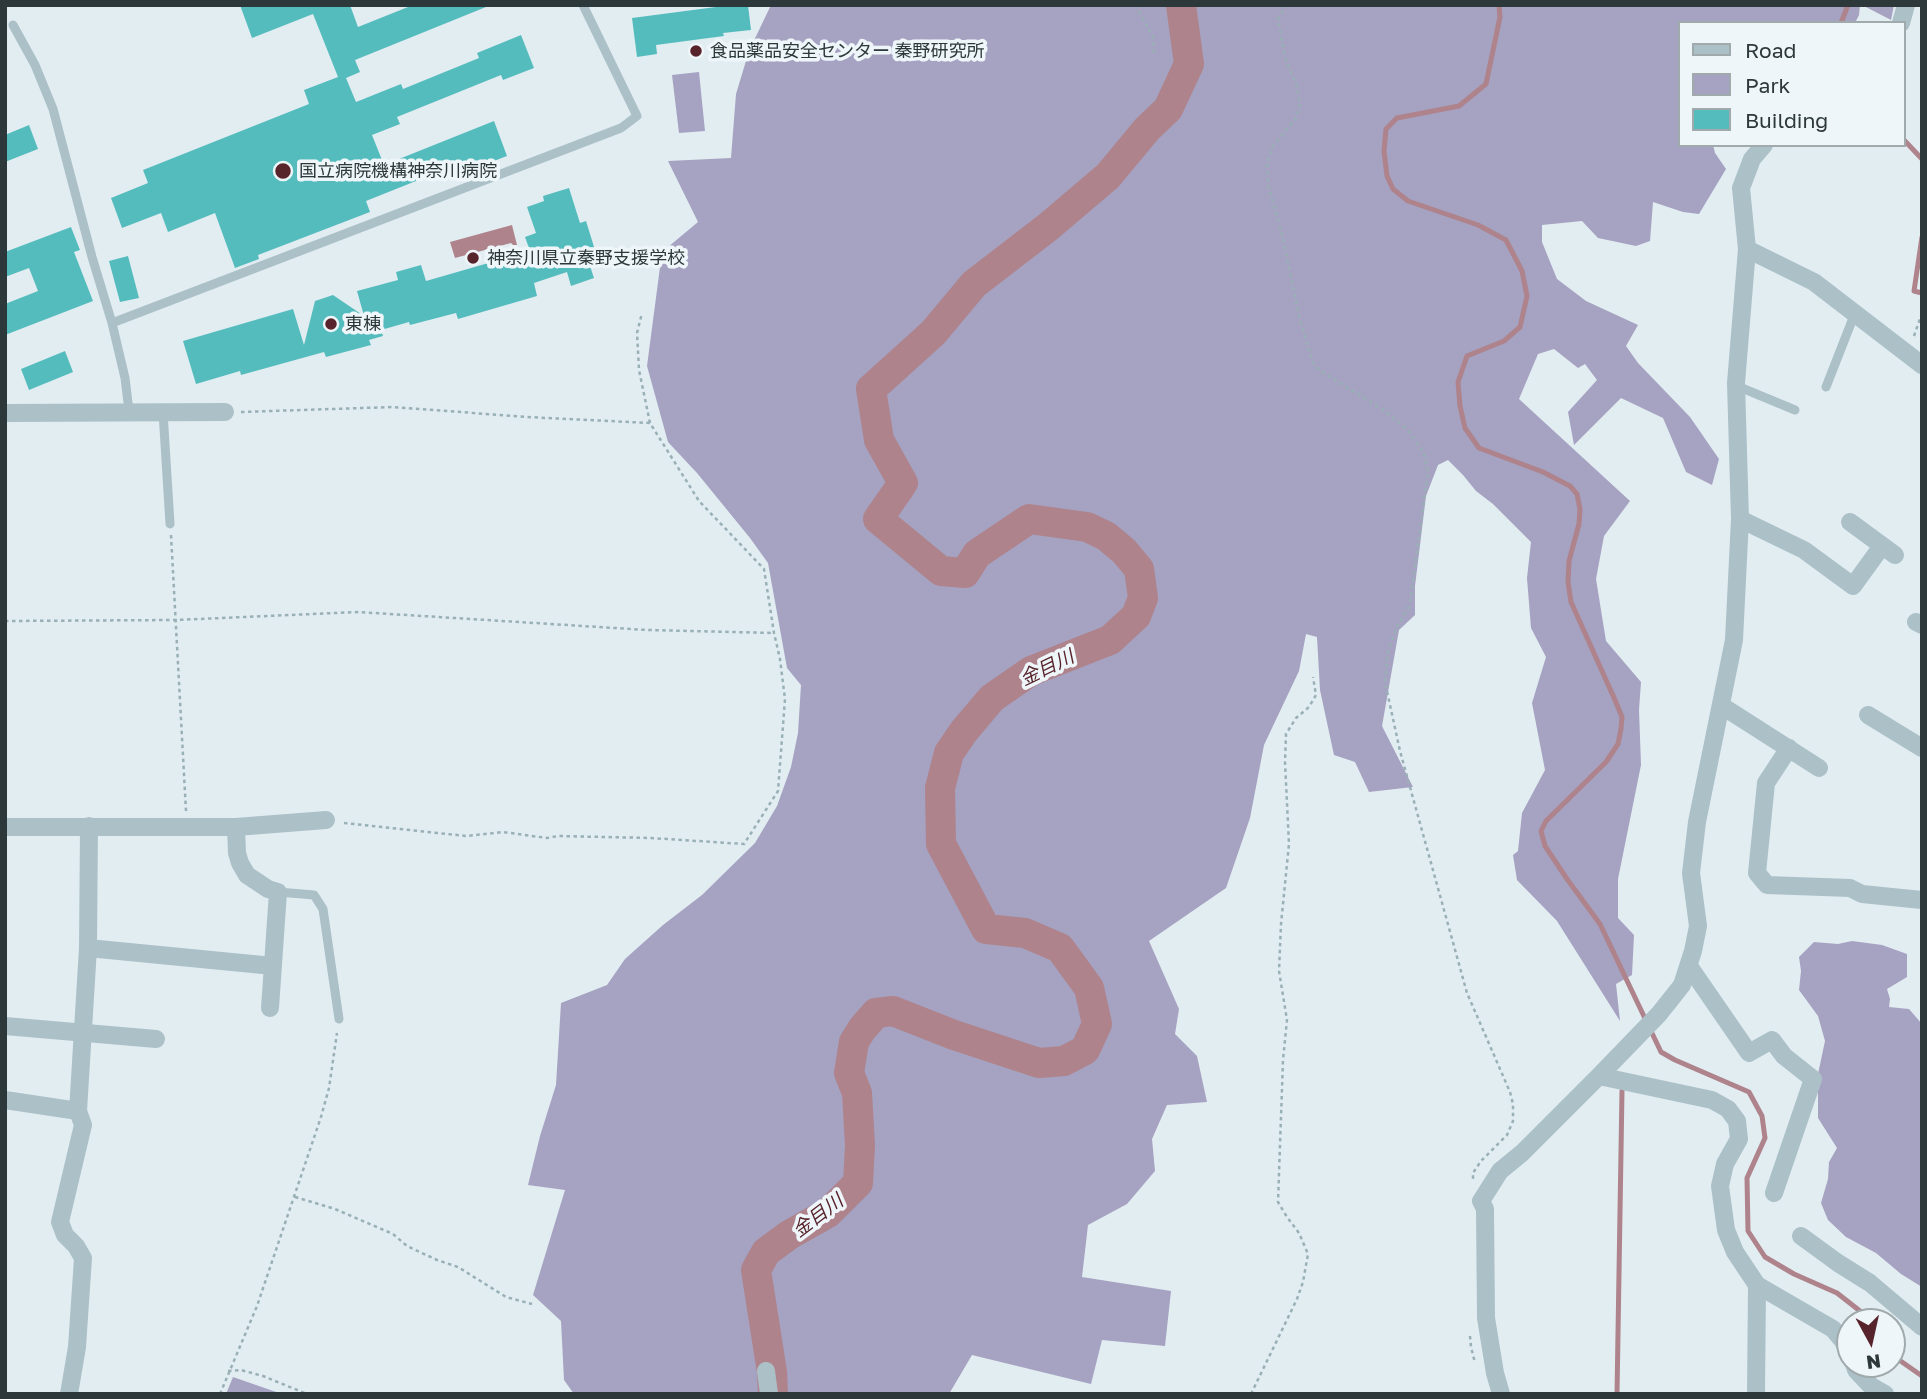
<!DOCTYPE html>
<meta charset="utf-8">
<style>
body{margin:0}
#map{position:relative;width:1927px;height:1399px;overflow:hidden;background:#e2edf2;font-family:"Golos Text",sans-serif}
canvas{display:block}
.frame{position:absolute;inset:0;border:7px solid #2c3839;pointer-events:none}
.legend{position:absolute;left:1678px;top:21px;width:228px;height:126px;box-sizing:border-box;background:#eef6fa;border:2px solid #a0aaad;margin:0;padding:9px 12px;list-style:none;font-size:21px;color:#2c3839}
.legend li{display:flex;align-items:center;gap:14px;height:35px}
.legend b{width:35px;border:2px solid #a0aaad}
.north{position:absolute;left:1836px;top:1308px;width:70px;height:70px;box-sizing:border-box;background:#eef6fa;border:2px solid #a0aaad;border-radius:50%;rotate:172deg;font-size:19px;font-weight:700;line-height:28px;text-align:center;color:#2c3839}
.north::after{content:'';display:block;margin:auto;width:24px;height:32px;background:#58242c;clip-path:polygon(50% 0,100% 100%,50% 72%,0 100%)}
</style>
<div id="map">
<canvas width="1927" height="1399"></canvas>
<div class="frame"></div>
<ul class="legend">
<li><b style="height:9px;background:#abc1c7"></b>Road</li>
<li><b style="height:19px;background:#a6a2c1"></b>Park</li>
<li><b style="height:19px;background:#55bcbe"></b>Building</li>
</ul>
<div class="north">N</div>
</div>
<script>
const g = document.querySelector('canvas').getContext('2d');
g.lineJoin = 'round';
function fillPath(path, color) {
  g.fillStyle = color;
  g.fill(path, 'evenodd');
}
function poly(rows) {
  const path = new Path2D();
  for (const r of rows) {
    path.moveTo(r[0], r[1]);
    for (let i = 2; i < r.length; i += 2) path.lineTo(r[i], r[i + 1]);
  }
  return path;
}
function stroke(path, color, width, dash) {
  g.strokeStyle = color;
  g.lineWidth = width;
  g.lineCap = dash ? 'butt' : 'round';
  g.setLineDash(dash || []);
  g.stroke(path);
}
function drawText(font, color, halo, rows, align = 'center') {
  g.font = font + ' "Golos Text","Noto Sans JP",sans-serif';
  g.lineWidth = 7;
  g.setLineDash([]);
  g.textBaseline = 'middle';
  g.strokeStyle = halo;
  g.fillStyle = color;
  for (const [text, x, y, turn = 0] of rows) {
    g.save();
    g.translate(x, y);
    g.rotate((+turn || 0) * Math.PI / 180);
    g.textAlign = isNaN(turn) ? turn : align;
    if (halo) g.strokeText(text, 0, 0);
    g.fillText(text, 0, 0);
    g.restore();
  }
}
const green = poly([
 [771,5,1860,5,1859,15,1855,23,1680,23,1680,145,1713,145,1715,153,1726,169,1699,214,1683,212,1653,202,1650,241,1636,246,1598,238,1582,221,1542,225,1542,242,1557,279,1586,301,1638,325,1626,346,1638,363,1690,417,1719,459,1712,485,1686,472,1663,418,1621,398,1574,445,1568,412,1597,380,1585,364,1578,368,1554,349,1538,354,1519,399,1630,501,1604,536,1596,579,1606,641,1641,682,1639,710,1641,765,1618,879,1618,918,1634,935,1632,975,1616,984,1620,1021,1557,921,1517,880,1513,855,1518,851,1522,813,1545,770,1532,703,1546,657,1531,628,1527,578,1531,542,1493,504,1476,491,1463,475,1448,460,1438,465,1426,496,1415,586,1415,615,1399,630,1382,726,1413,787,1369,792,1355,762,1334,755,1320,690,1317,637,1306,634,1299,671,1264,745,1250,818,1226,888,1149,941,1179,1009,1175,1034,1197,1056,1207,1102,1167,1105,1152,1139,1155,1171,1127,1204,1088,1225,1082,1277,1171,1291,1165,1346,1102,1340,1091,1384,972,1355,949,1394,574,1394,564,1380,561,1321,533,1295,565,1190,528,1185,540,1136,556,1085,561,1003,607,985,625,959,663,925,702,895,755,843,777,806,791,767,798,733,801,685,787,668,768,563,750,538,697,473,668,442,647,366,662,252,698,222,668,161,731,158,736,94,749,51],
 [1862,5,1894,5,1891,20],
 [699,72,705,131,679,133,672,75],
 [1852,941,1882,945,1907,954,1907,977,1887,989,1890,999,1889,1007,1909,1009,1922,1024,1922,1287,1901,1274,1876,1253,1846,1237,1828,1220,1821,1203,1828,1179,1829,1162,1837,1148,1818,1118,1818,1074,1825,1041,1818,1016,1799,990,1801,971,1799,957,1814,942,1838,944],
 [233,1377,282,1394,226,1394]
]);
const water = poly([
 [512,225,517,245,513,245,511,243,455,258,450,242]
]);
const stream = poly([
 [1499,5,1500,17,1486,84,1459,106,1397,118,1386,129,1384,151,1387,176,1393,189,1408,201,1478,225,1506,240,1522,271,1527,296,1520,327,1504,341,1467,356,1458,382,1460,406,1465,428,1479,448,1543,472,1570,486,1577,494,1580,509,1579,524,1569,561,1568,582,1571,602,1615,700,1622,717,1621,729,1618,744,1606,762,1546,821,1541,831,1545,846,1567,879,1600,924,1661,1052,1675,1060,1749,1092,1762,1116,1765,1138,1747,1178,1748,1231,1765,1257,1794,1274,1837,1293,1860,1311,1866,1322],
 [1841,23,1848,5],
 [1904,140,1922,159],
 [1922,237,1914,291,1922,293],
 [1892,1355,1922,1376],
 [1617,1394,1622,1091]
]);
const river = poly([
 [773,1394,772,1372,756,1270,766,1252,789,1235,828,1213,858,1183,860,1145,857,1093,849,1073,854,1042,862,1029,876,1013,893,1011,954,1035,1039,1063,1064,1061,1085,1050,1097,1024,1089,988,1060,948,1025,933,986,929,941,844,940,788,949,753,964,731,992,698,1031,671,1110,640,1136,616,1143,598,1139,569,1124,551,1106,536,1087,527,1029,519,977,554,965,573,941,571,878,519,903,483,879,440,871,389,933,333,974,284,1048,227,1108,176,1147,129,1168,109,1189,64,1181,5]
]);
const building = poly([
 [240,5,350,5,358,27,413,5,491,5,355,60,360,72,346,78,356,102,401,84,403,89,479,58,477,53,521,35,534,68,503,80,501,75,397,117,400,124,372,135,384,165,494,121,507,156,481,166,482,170,461,178,456,165,366,201,370,212,258,255,259,259,235,268,215,213,168,232,161,213,122,228,111,198,148,183,143,170,309,104,304,90,338,77,313,14,252,38],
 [731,5,748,5,751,30,723,33,724,36,656,45,657,54,637,57,632,18],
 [29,125,38,149,5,162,5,135],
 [569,188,580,223,586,221,599,263,590,266,594,278,571,286,567,272,534,283,537,296,458,319,456,313,410,325,409,322,381,330,383,336,369,340,371,345,326,357,324,352,241,375,240,371,196,384,183,341,293,309,304,345,315,301,333,295,364,316,357,291,398,280,396,272,421,265,426,281,530,251,525,237,536,233,527,207,544,201,543,196],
 [71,227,80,250,74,252,93,301,5,335,5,304,38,291,29,268,5,277,5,252],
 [128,256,139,298,120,302,109,261],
 [65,351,73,372,29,390,21,369]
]);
const path = poly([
 [1135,5,1153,37,1154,54],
 [1287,5,1278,19,1285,58,1296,84,1300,104,1297,117,1273,146,1267,164,1268,185,1282,234,1300,320,1313,363,1319,370,1385,411,1408,430,1424,453,1428,472,1410,602,1408,609,1397,627,1388,651,1385,682,1400,751,1467,993,1510,1092,1513,1104,1513,1121,1507,1135,1481,1161,1473,1173,1473,1181],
 [1914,336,1922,313],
 [241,412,393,407,527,417,650,423],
 [171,535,186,811],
 [5,621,176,620,358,612,647,630,774,633],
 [344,823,466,836,503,832,547,838,558,836,651,838,744,844,778,791,785,699,780,659,774,633,764,569,699,501,650,423,639,370,637,333,642,313],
 [295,1197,335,1209,393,1234,407,1246,437,1260,458,1267,506,1297,532,1304],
 [1470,1336,1471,1347,1475,1363],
 [228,1371,241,1370,263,1376,307,1394],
 [220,1394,257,1306,321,1117,329,1088,337,1033],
 [1251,1394,1297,1299,1303,1282,1308,1254,1299,1233,1287,1217,1278,1202,1283,1060,1287,1020,1279,971,1281,924,1289,844,1285,762,1286,734,1296,718,1309,707,1316,695,1313,677]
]);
const service = poly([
 [13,25,35,65,53,109,92,257,112,323,125,378,129,411],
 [112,323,621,128,637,116,583,5],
 [1737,386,1795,410],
 [1826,387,1855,313],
 [163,412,170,524],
 [278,892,314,895,323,909,339,1019]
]);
const minor = poly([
 [1901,23,1906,5],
 [1747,249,1814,282,1922,365],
 [5,413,225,412],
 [1740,519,1804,550,1853,586,1882,546],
 [1850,522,1895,555],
 [1916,622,1922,625],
 [1722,706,1819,768],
 [1868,715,1922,748],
 [1789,748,1766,783,1757,873,1767,885,1850,888,1862,894,1922,900],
 [5,827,236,827,326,820],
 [236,827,237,853,240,863,247,875,268,889,278,892,270,1008],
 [88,948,273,966],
 [1689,966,1749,1053,1772,1040,1784,1056,1813,1079,1774,1193],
 [5,1026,156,1039],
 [1599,1076,1712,1100,1728,1109,1737,1121,1739,1139,1725,1164,1720,1186,1726,1230,1735,1252,1757,1285,1833,1329,1843,1341,1850,1356],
 [5,1100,78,1111],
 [1801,1236,1838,1263,1870,1283,1922,1327],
 [1854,1364,1856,1370,1871,1386,1885,1394],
 [766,1371,769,1394],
 [69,1394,77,1347,83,1258,76,1246,65,1235,60,1222,83,1125,78,1111,88,948,89,826],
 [1501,1394,1495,1373,1486,1318,1485,1209,1481,1201,1500,1171,1522,1153,1599,1076,1659,1014,1682,985,1693,951,1698,926,1691,873,1697,822,1734,640,1740,519,1736,383,1747,249,1741,188,1752,159,1764,145],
 [1756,1394,1757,1285]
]);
const markers = [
 [696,51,7,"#58242c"],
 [283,171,9,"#58242c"],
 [473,258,7,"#58242c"],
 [331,324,7,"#58242c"]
];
const poiNames = [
 ["食品薬品安全センター 秦野研究所",710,51],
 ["国立病院機構神奈川病院",299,171],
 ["神奈川県立秦野支援学校",487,258],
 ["東棟",345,324]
];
const waterNames = [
 ["金目川",1047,668,-26],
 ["金目川",818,1216,-37]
];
fillPath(green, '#a6a2c1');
fillPath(water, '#ae838b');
stroke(stream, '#ae838b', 5);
stroke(river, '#ae838b', 30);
fillPath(building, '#55bcbe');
stroke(path, '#98b0b6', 2.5, [3.5, 3.5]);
stroke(service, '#abc1c7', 9);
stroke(minor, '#abc1c7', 18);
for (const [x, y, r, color] of markers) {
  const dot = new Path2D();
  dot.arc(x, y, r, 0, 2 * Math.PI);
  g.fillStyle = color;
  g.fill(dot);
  stroke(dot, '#eef6fa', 2.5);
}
drawText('18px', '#2c3839', '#eef6fa', poiNames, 'left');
drawText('italic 19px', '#58242c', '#eef6fa', waterNames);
</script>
